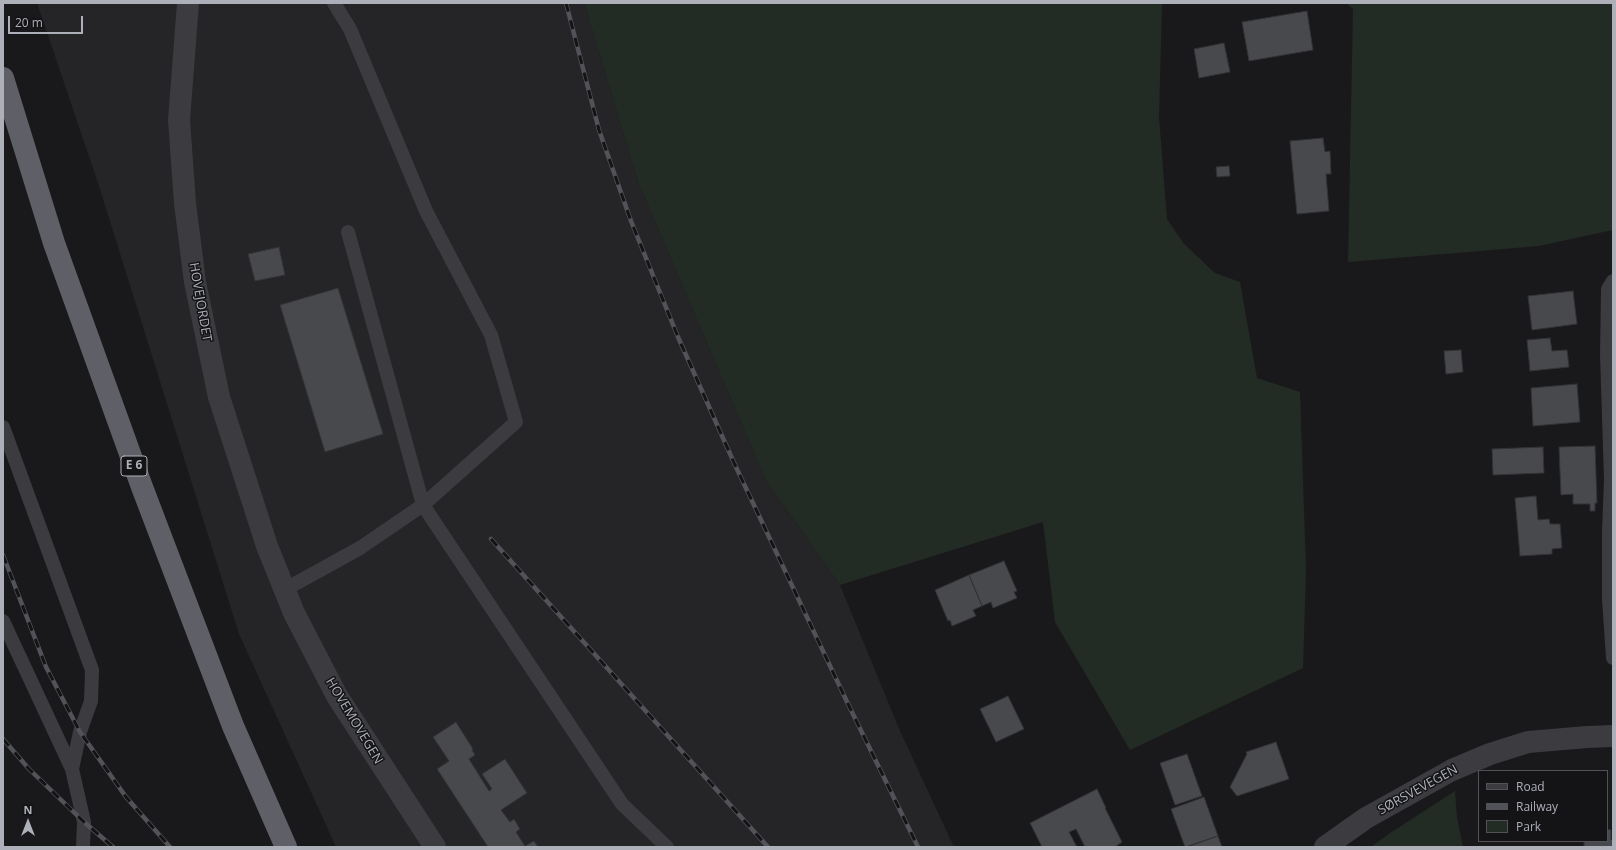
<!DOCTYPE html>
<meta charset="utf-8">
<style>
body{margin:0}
#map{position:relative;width:1616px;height:850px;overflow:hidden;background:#19191b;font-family:"Open Sans",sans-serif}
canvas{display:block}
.frame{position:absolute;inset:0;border:4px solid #adb0b9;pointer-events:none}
.legend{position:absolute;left:1478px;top:770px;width:130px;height:72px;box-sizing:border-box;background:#141416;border:1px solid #515257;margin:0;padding:5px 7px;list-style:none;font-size:12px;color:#adb0b9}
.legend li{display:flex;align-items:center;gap:8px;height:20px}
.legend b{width:20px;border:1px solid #515257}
.north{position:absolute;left:8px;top:802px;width:40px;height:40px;-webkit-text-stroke:3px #141416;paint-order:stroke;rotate:0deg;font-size:11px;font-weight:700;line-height:16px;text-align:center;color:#adb0b9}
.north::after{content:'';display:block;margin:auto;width:14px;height:18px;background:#adb0b9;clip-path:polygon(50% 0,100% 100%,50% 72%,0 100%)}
.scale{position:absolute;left:8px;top:16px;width:75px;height:18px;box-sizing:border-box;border:2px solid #adb0b9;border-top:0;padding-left:5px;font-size:12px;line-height:14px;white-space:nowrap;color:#adb0b9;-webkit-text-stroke:3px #141416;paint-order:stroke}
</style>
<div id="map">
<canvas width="1616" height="850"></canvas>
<div class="frame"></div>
<ul class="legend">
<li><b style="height:5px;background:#3b3b40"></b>Road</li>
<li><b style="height:5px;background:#525358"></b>Railway</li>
<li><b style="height:11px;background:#232b25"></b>Park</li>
</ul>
<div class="north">N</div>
<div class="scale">20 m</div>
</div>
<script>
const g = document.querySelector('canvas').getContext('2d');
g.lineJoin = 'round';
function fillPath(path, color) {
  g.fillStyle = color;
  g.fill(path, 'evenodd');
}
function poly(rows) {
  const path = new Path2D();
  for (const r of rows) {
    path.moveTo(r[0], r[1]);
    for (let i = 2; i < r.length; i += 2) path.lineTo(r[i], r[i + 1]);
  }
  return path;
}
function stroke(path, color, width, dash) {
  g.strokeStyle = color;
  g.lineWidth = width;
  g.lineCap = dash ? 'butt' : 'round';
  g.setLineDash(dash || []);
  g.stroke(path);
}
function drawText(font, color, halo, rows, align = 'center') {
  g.font = font + ' "Open Sans",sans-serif';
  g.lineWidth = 3;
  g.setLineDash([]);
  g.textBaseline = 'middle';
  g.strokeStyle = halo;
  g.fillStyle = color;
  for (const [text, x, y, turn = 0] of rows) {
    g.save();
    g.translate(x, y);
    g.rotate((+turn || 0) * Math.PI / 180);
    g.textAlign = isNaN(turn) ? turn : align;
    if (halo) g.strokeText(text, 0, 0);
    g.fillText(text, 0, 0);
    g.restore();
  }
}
const built = poly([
 [37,3,584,3,638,182,766,481,840,585,900,731,954,847,336,847,239,634,98,183]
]);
const green = poly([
 [584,3,1162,3,1159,117,1167,219,1184,244,1215,273,1240,282,1257,378,1300,392,1306,569,1303,668,1130,750,1055,622,1043,522,840,585,766,481,638,182],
 [1346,3,1613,3,1613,230,1539,246,1348,262,1353,9],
 [1455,791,1457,817,1463,847,1371,847,1390,833]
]);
const building = poly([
 [1307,11,1313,50,1249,61,1242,22,1307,11],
 [1224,43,1230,72,1199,78,1194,49,1224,43],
 [1323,138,1325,152,1330,151,1331,174,1326,174,1329,211,1297,214,1290,141,1323,138],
 [1229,166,1230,176,1217,177,1216,167,1229,166],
 [279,247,285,275,255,281,248,254,279,247],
 [338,288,383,434,325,452,280,305,338,288],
 [1573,291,1577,324,1532,330,1528,296,1573,291],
 [1550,338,1552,351,1567,350,1569,367,1530,371,1527,340,1550,338],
 [1461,350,1463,372,1446,374,1444,351,1461,350],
 [1577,384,1580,422,1533,426,1531,388,1577,384],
 [1595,446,1597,503,1595,503,1595,511,1590,511,1590,504,1573,504,1573,494,1561,495,1559,447,1595,446],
 [1543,447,1544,473,1493,475,1492,449,1543,447],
 [1536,496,1538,520,1549,519,1550,524,1560,524,1562,548,1552,549,1552,554,1520,556,1515,498,1536,496],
 [1004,561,1017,591,1014,592,1017,598,993,608,991,602,982,606,969,575,1004,561],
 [969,575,982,606,973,610,976,616,952,626,950,620,948,621,935,590,969,575],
 [1008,696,1024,729,996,742,980,709,1008,696],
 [456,722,473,749,472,750,475,755,469,759,489,791,492,789,482,774,505,759,527,793,501,810,510,822,514,819,520,829,516,832,525,846,534,841,538,847,488,847,437,769,449,761,433,737,456,722],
 [1276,742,1289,779,1237,796,1230,787,1247,754,1246,752,1276,742],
 [1187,754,1202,796,1175,805,1160,763,1187,754],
 [1097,789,1106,808,1105,808,1122,842,1115,847,1085,847,1076,829,1069,832,1077,847,1042,847,1030,823,1097,789],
 [1204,797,1218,836,1185,847,1171,809,1204,797],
 [1607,829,1611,830,1611,840,1613,840,1613,847,1584,847,1584,841,1607,841,1607,829],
 [1218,836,1222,847,1187,847,1218,836]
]);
const service = poly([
 [348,232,423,505,622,804,667,847],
 [1613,281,1608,289,1607,355,1611,479,1609,532,1609,599,1613,658],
 [3,427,92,670,91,701,80,732,72,769,84,822,83,847],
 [284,590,360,548,423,505,516,422,491,335,426,211,350,29,334,3],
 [3,621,72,769]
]);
const minor = poly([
 [188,3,179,120,185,203,195,282,219,397,267,546,294,613,337,696,435,847],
 [1325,847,1366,818,1452,770,1490,754,1528,742,1587,737,1613,736]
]);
const trunk = poly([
 [3,78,54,243,142,487,233,726,286,847]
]);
const rail = poly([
 [566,3,599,130,631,221,678,337,735,465,849,706,918,847],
 [491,539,768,847],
 [3,555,46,667,80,732,126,797,170,847],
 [3,739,29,769,84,822,113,847]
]);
const shields = [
 [134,466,26]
];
const shieldNames = [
 ["E 6",134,466]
];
const streetNames = [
 ["HOVEJORDET",200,302,80],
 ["HOVEMOVEGEN",354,721,59],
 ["SØRSVEVEGEN",1418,790,-29]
];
fillPath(built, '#252528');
fillPath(green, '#232b25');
fillPath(building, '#48494d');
stroke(building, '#333337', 1);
stroke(service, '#3b3b40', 14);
stroke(minor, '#3b3b40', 22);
stroke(trunk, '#5f6067', 22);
stroke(rail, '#525358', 4.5);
stroke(rail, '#141416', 3, [9]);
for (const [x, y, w] of shields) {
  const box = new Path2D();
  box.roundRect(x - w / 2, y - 10, w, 20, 3);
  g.fillStyle = '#141416';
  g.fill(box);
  stroke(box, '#adb0b9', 1);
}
drawText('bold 12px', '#adb0b9', null, shieldNames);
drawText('13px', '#adb0b9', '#141416', streetNames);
</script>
